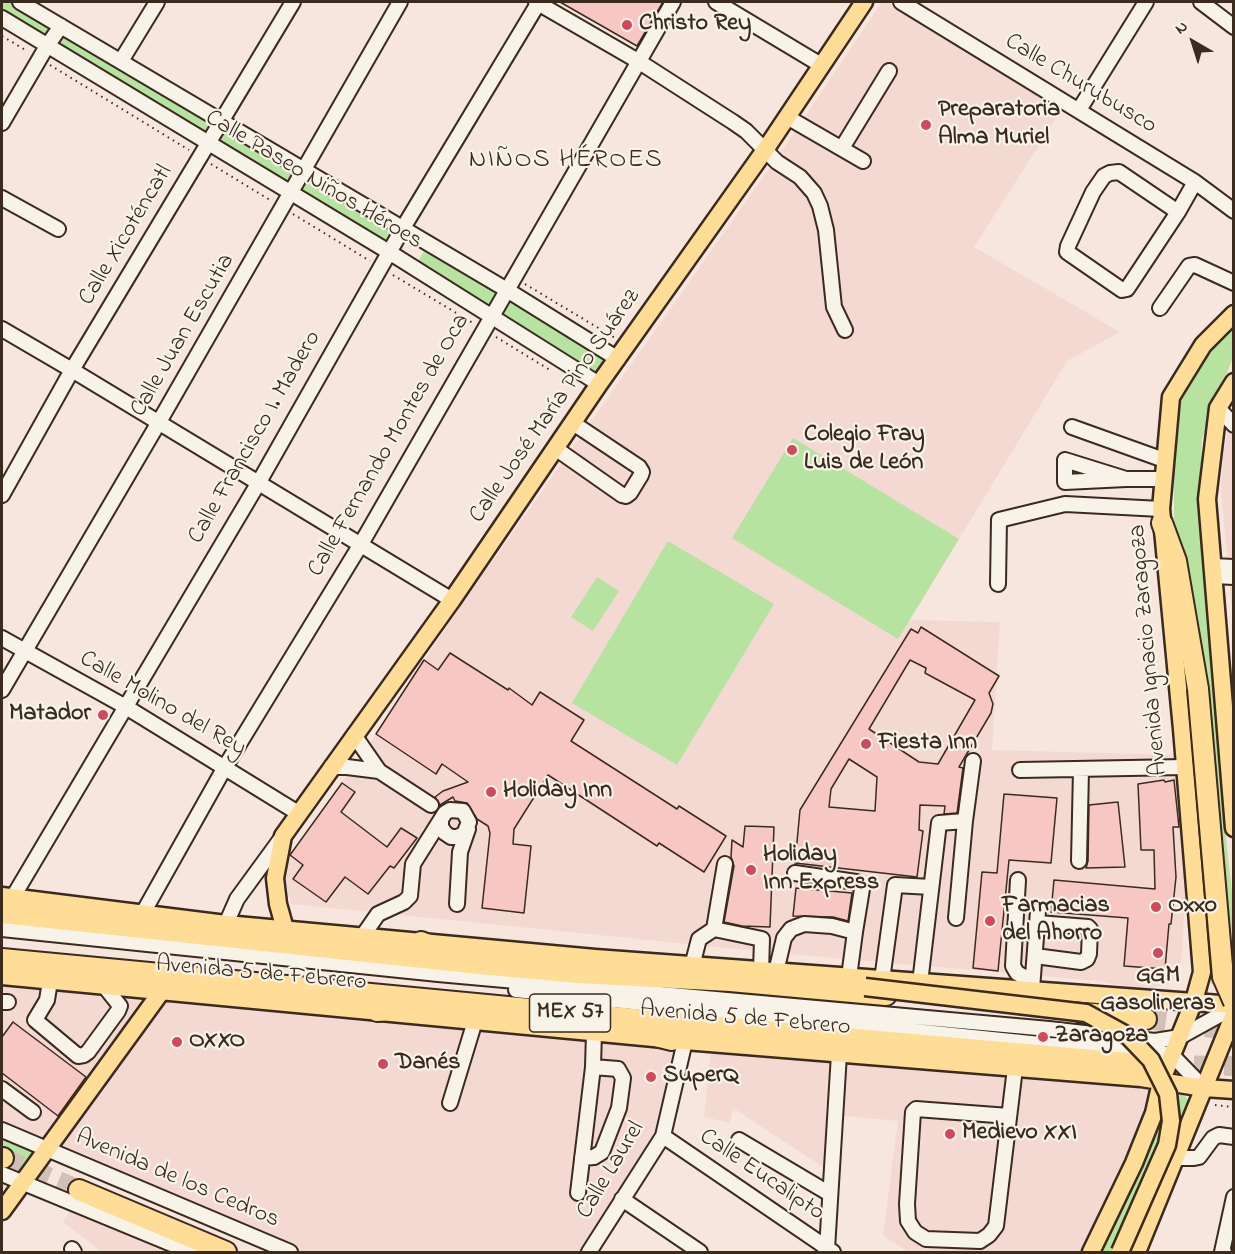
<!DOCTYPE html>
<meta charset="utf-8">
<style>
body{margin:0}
#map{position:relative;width:1235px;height:1254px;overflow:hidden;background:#f7e6dd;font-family:"Indie Flower",sans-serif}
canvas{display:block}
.frame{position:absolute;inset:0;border:3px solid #3b2a1e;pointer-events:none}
.north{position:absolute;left:1163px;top:12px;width:60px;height:60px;-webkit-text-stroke:4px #f7f3e8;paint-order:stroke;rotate:321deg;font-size:16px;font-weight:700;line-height:24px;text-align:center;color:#3b2a1e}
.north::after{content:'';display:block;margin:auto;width:21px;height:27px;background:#3b2a1e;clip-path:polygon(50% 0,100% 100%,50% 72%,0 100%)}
</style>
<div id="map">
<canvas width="1235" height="1254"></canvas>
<div class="frame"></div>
<div class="north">N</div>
</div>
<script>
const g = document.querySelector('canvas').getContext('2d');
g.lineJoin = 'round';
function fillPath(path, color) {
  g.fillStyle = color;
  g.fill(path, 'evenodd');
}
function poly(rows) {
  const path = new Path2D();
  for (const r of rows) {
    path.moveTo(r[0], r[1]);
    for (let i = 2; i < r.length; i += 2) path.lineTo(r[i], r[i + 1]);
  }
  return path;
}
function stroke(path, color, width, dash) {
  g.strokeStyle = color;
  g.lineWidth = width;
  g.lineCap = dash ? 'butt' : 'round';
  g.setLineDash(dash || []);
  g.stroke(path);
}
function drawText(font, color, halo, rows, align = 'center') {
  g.font = font + ' "Indie Flower",sans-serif';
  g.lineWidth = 4.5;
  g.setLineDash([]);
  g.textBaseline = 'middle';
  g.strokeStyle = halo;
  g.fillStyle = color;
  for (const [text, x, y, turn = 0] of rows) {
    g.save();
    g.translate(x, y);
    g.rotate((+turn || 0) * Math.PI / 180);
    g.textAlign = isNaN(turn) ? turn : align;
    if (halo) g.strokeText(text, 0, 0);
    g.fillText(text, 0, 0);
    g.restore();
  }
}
const built = poly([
 [882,2,887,2,1061,111,974,247,1120,332,1067,361,910,620,1000,622,992,750,1173,755,1185,890,1182,955,1178,974,1168,984,1143,990,1098,981,777,953,291,904,286,883,290,855,376,734,447,626,790,139],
 [1230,420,1234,422,1233,623,1221,489,1223,454],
 [2,976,685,1041,663,1136,589,1252,290,1252,2,1130],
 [712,1043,1161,1082,1091,1252,908,1252,883,1235,898,1121,835,1115,832,1173,733,1108,730,1123,704,1117],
 [74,1203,191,1252,102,1252,63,1222]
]);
const green = poly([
 [2,2,20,2,403,228,389,252,2,18],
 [425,249,612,352,598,374,415,267],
 [1233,314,1233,357,1202,439,1199,515,1227,848,1233,901,1233,987,1211,984,1201,837,1174,542,1174,479,1179,394],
 [793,438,959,539,898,639,732,538],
 [668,541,774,604,677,765,572,703],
 [597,577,619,591,593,631,571,617],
 [1169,1094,1183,1094,1190,1102,1127,1252,1102,1252],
 [2,1130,45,1149,22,1182,2,1174]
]);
const building = poly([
 [560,2,663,2,637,46,560,2],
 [921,627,999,676,989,693,993,704,991,713,959,767,963,768,957,813,944,814,945,806,920,805,919,830,923,831,917,877,795,863,800,810,911,629,918,633,921,627],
 [910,660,926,668,925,673,975,700,938,764,919,762,869,729,910,660],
 [849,759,877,777,875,811,829,807,831,789,849,759],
 [450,653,508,690,509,688,532,705,540,692,584,720,571,741,677,809,679,806,726,836,704,872,659,843,657,846,548,775,514,829,513,844,531,846,524,913,482,908,490,833,488,826,477,819,467,803,455,801,453,797,440,805,435,797,443,791,468,782,442,764,436,774,376,734,424,660,438,670,450,653],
 [1164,780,1165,782,1174,780,1179,827,1173,827,1176,877,1171,924,1169,924,1165,969,1124,966,1128,918,1051,912,1054,880,1155,889,1154,850,1141,850,1138,784,1164,780],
 [342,783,355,792,341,812,387,847,401,828,417,838,394,868,390,866,368,894,345,877,326,902,293,879,303,865,290,855,342,783],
 [1004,794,1057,798,1051,863,1009,860,998,971,973,968,982,872,997,873,1004,794],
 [1118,802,1125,867,1086,868,1088,861,1089,805,1118,802],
 [745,826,774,827,770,927,742,926,724,922,734,866,731,857,732,840,743,847,745,826],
 [796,888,852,893,848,921,833,917,793,916,796,888],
 [13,1022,86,1077,58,1116,2,1073,2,1037,13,1022]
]);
const highwayTunnel = poly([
 [1146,1019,1234,1031],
 [1164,1065,1234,1066],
 [3,1158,79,1190]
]);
const path = poly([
 [2,36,27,51],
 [50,65,189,150],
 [211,164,270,200],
 [293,214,370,261],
 [393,275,473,323],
 [525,284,615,338],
 [496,337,550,370],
 [1215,1105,1232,1107,1234,1104]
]);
const minor = poly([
 [20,2,507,290,618,359],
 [536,2,638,61,733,122,746,131,777,162,800,177,814,193,820,206,826,230,834,307,845,330],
 [716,2,821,65],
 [901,2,1195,182,1234,211],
 [1201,2,1234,27],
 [2,18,389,252,599,384],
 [121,61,157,2],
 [1079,110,1146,2],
 [787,117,863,161],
 [2,123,47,46,61,26],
 [842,148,889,71],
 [2,198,58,229],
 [1178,212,1119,172,1110,173,1104,176,1093,192,1068,246,1067,252,1122,290,1127,289,1178,212,1195,182],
 [1160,308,1189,266,1195,265,1234,283],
 [2,329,72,370,452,600],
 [1218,408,1234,425],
 [1072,427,1164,460],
 [555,448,622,495,626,496,630,493,641,475,642,472,639,467,573,423],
 [1065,460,1126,479,1065,482,1065,460],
 [1126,479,1164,479],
 [2,495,72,370,293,2],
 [1212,566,1234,567],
 [1213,576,1234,577],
 [998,584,999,520,1065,504,1161,509],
 [2,638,126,707,298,813],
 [2,690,159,422,400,2],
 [354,735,379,771,431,805],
 [331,767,347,767,379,771],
 [1020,770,1184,767],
 [1079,861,1081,770],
 [795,873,856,882,860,885,862,889,855,932],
 [1018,880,1013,966,1017,973,1032,981],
 [13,897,259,482,403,228,539,2],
 [457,904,460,852,468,829],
 [143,913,225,767,361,544,673,2],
 [956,918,965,821,973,761],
 [226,924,237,899,283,836],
 [2,929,438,974,1049,1029,1155,1041,1180,1037,1234,1007],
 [714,929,725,864],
 [362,937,378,914,404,902,410,896,413,864,445,813,450,810,463,811,469,822,464,834,457,837,451,837,445,833,441,827,441,820],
 [1035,956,1081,962,1087,959,1089,954,1090,929,1088,927,1038,923],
 [692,966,699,939,714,929,762,939,761,971],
 [776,972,784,938,791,929,804,924,832,926,855,932,849,977],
 [882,980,895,885,931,887],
 [50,981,47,1000,35,1020,78,1056,84,1055,88,1052,118,1011,120,1006,105,987],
 [920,983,939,823,965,821],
 [1032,989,1038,911],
 [516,990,1050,1045,1151,1052,1172,1055,1204,1088],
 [2,1002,8,1002],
 [2,1089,33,1112],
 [450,1103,475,1021],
 [1009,1116,916,1109,913,1112,907,1204,908,1221,915,1232,926,1239,980,1241,989,1235,996,1226,1015,1068],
 [2,1130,290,1252],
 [663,1136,833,1252],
 [739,1140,830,1194],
 [582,1158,594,1157,602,1152,619,1108,623,1078,618,1069,593,1067],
 [1176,1158,1194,1158,1199,1157,1213,1138,1219,1135,1234,1137],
 [2,1174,191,1252],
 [578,1193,593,1067,594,1032],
 [622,1199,700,1252],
 [72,1249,74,1252],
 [589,1252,663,1136,685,1041],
 [825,1252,827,1249,839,1054],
 [1224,1252,1222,1252,1234,1197]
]);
const major = poly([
 [1234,382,1218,408,1207,499,1234,828],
 [2,896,226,924,595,958,1234,1005],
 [285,929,278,904,275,878,283,836,452,600,599,384,765,150,864,2],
 [2,976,685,1041,1141,1078,1204,1088,1234,1090],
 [2,1211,161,992],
 [1091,1252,1134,1163,1154,1113,1161,1082,1194,1001,1202,972,1182,729,1161,509,1171,397,1203,345,1234,314],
 [1137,1252,1234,1014]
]);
const highway = poly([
 [1162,523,1176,561,1198,689],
 [2,913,479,964,579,973,730,981,886,995],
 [421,942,454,955],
 [2,959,687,1024,1138,1064],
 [377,1011,416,1007],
 [1083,1013,1146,1019],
 [628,1029,672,1040],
 [2,1158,3,1158],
 [79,1190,226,1252]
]);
const majorBridge = poly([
 [865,987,1086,1013,1128,1036,1151,1060,1168,1094,1171,1121,1167,1145,1120,1252]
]);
const highwayBridge = poly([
 [1198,689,1223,977,1234,1002]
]);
const markers = [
 [627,25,6,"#d1495b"],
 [926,125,6,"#d1495b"],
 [792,450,6,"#d1495b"],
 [103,715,6,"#d1495b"],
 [866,744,6,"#d1495b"],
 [491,792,6,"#d1495b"],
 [751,870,6,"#d1495b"],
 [1156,907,6,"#d1495b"],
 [990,921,6,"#d1495b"],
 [1158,953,6,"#d1495b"],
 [1043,1037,6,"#d1495b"],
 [177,1042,6,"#d1495b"],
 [383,1064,6,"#d1495b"],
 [651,1077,6,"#d1495b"],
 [950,1134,6,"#d1495b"]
];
const shields = [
 [570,1013,81]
];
const shieldNames = [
 ["MEX 57",570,1013]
];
const poiNames = [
 ["Christo Rey",639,25],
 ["Preparatoria",938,111],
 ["Alma Muriel",938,139],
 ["Colegio Fray",804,436],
 ["Luis de León",804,464],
 ["Matador",91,715,"right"],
 ["Fiesta Inn",878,744],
 ["Holiday Inn",503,792],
 ["Holiday",763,856],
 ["Inn Express",763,884],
 ["Farmacias",1002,907],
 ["del Ahorro",1002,935],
 ["Oxxo",1168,907],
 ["GGM",1158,977,"center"],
 ["Gasolineras",1158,1005,"center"],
 ["Zaragoza",1055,1037],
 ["OXXO",189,1042],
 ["Danés",395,1064],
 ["SuperQ",663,1077],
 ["Medievo XXI",962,1134]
];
const streetNames = [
 ["Calle Churubusco",1080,85,31],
 ["Calle Paseo Niños Héroes",313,181,31],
 ["Calle Xicoténcatl",127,236,-59],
 ["Calle Juan Escutia",184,336,-60],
 ["Calle José María Pino Suárez",556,407,-55],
 ["Calle Francisco I. Madero",256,438,-60],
 ["Calle Fernando Montes de Oca",390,446,-60],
 ["Avenida Ignacio Zaragoza",1150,650,-95],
 ["Calle Molino del Rey",162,705,30],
 ["Avenida 5 de Febrero",261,975,5],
 ["Avenida 5 de Febrero",745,1020,5],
 ["Calle Laurel",612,1171,-59],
 ["Calle Eucalipto",761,1176,34],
 ["Avenida de los Cedros",177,1180,23]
];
const neighbourhoodNames = [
 ["NIÑOS HÉROES",566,162]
];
fillPath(built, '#f3d9d2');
fillPath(green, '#b7e3a1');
fillPath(building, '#f7c7c4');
stroke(building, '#3b2a1e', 1.5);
stroke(highwayTunnel, '#d1c0b7', 20, [20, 10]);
stroke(minor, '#3b2a1e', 18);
stroke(major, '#3b2a1e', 21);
stroke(highway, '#3b2a1e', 24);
stroke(path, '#3b2a1e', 2, [1.5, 4.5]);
stroke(minor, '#f7f3e8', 14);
stroke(major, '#ffdd96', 16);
stroke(highway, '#ffdd96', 20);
stroke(majorBridge, '#3b2a1e', 21, []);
stroke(highwayBridge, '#3b2a1e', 24, []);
stroke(majorBridge, '#ffdd96', 16);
stroke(highwayBridge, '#ffdd96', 20);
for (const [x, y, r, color] of markers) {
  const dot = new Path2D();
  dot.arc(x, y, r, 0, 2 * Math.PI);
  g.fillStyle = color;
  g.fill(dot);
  stroke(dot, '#f7f3e8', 2);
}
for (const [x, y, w] of shields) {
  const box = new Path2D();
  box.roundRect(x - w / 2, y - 19, w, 38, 4.5);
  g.fillStyle = '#f7f3e8';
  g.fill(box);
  stroke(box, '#3b2a1e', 1.5);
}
drawText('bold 22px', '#3b2a1e', null, shieldNames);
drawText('bold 24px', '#3b2a1e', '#f7f3e8', poiNames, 'left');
drawText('24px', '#3b2a1e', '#f7f3e8', streetNames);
g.letterSpacing = '1.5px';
drawText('26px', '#3b2a1e', '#f7f3e8', neighbourhoodNames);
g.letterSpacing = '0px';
</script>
